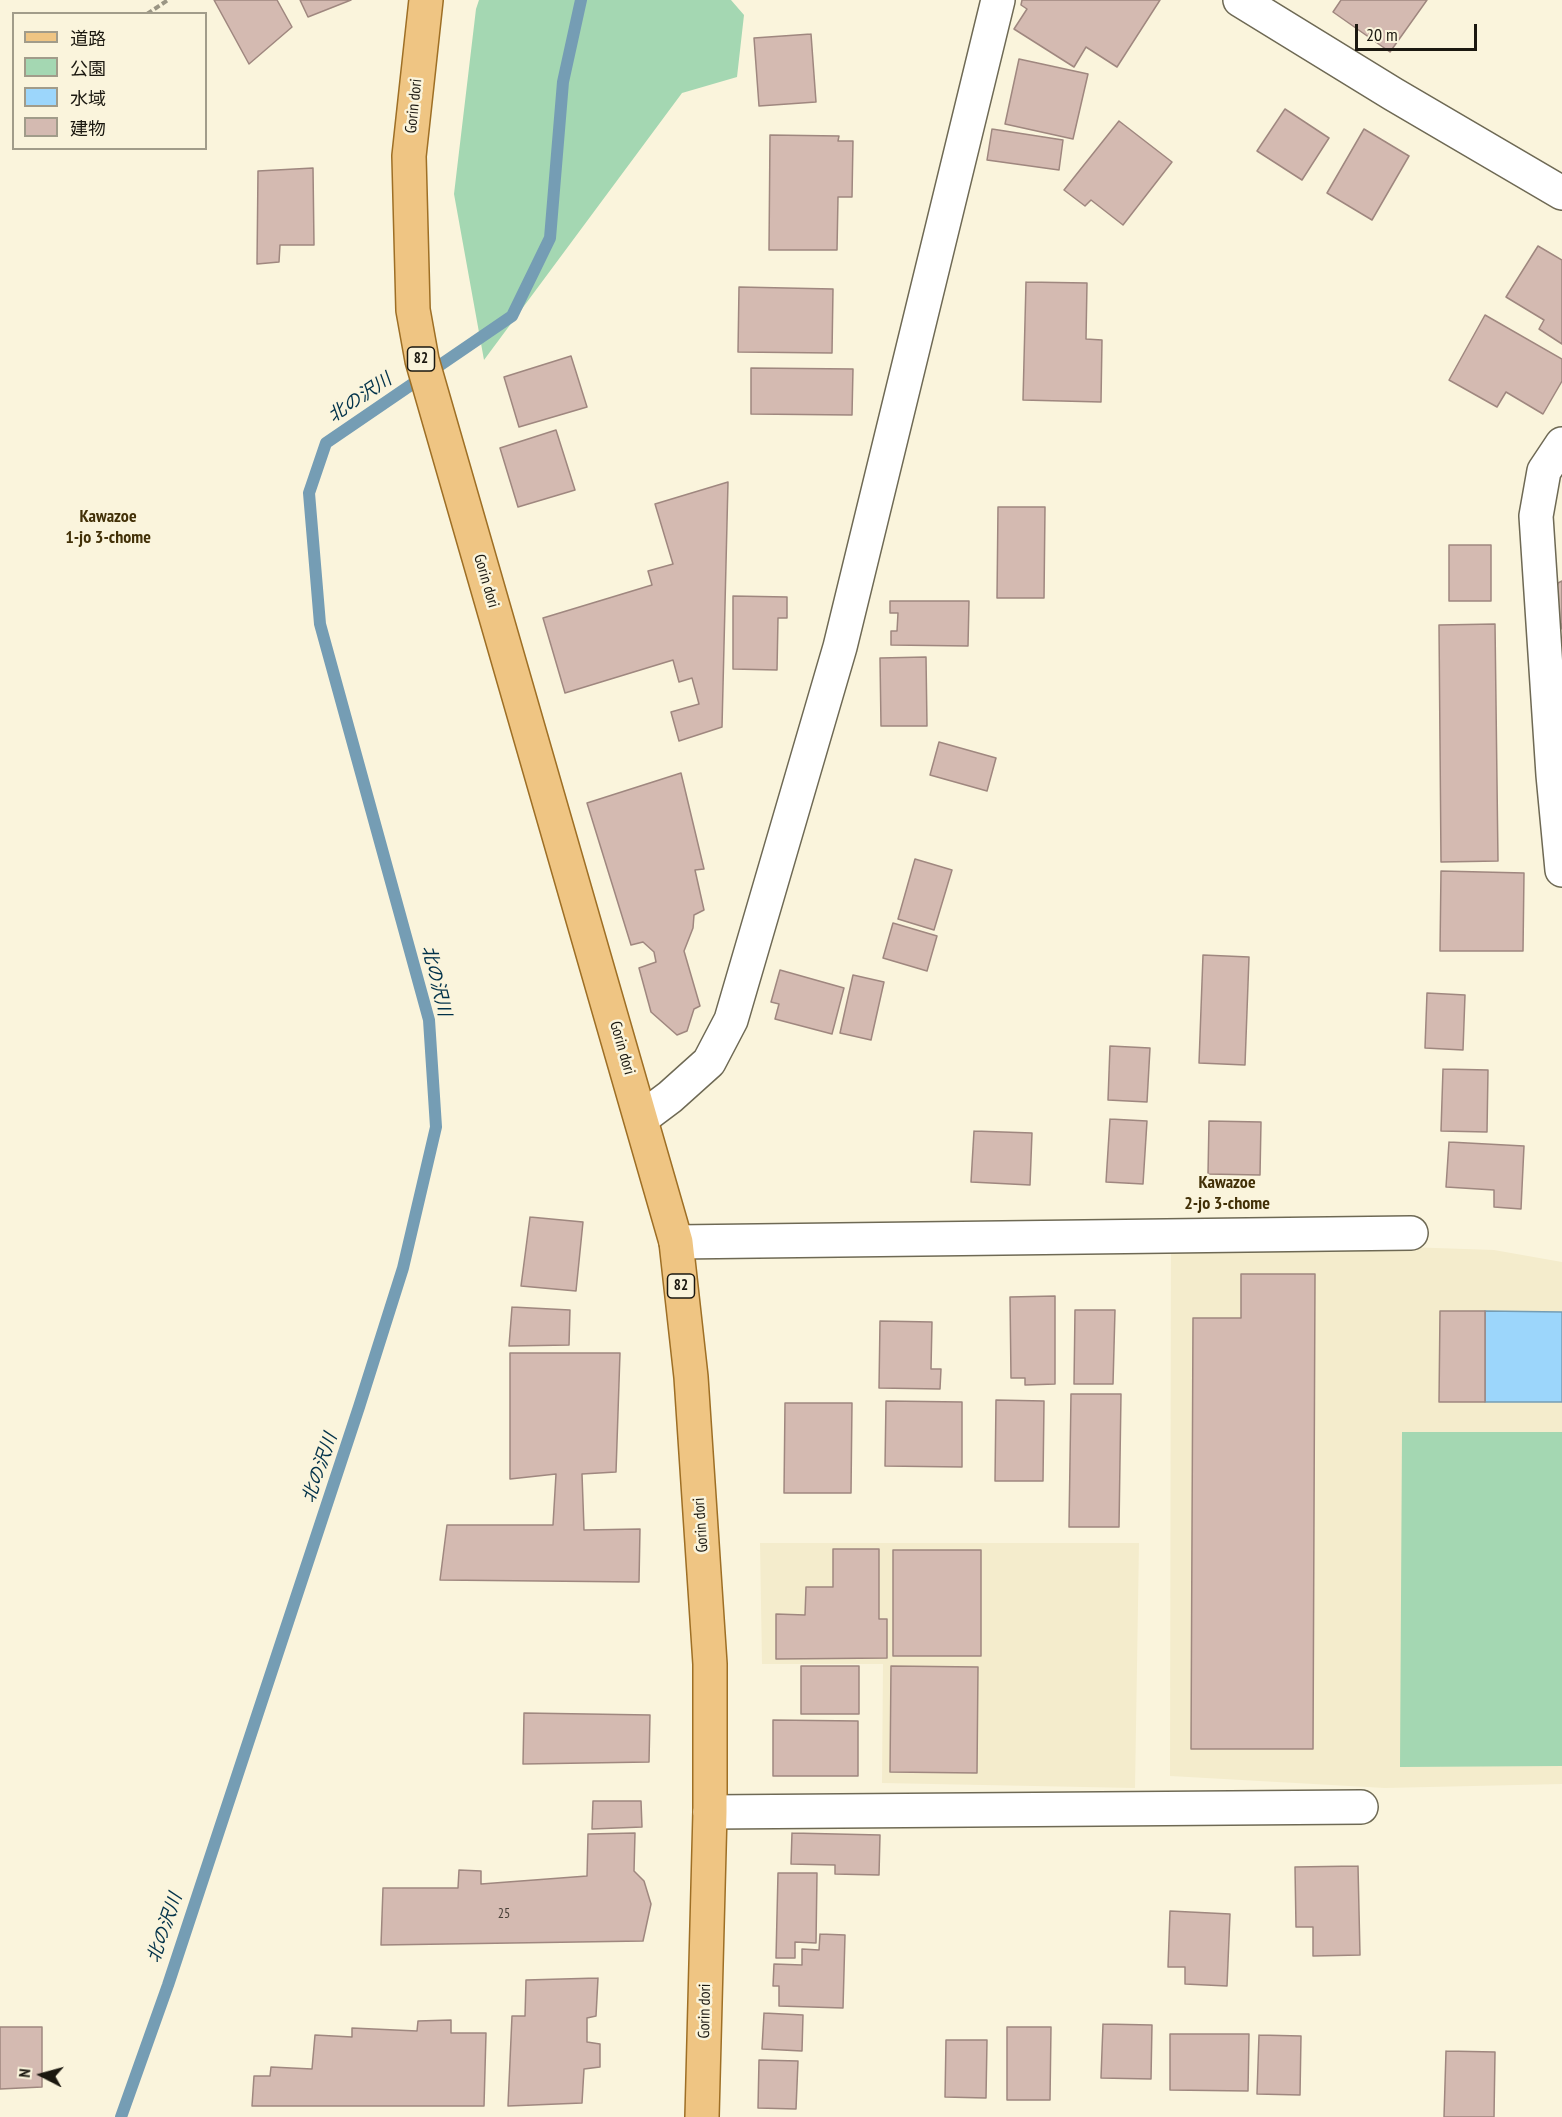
<!DOCTYPE html>
<meta charset="utf-8">
<style>
body{margin:0}
#map{position:relative;width:1562px;height:2117px;overflow:hidden;background:#faf4dc;font-family:"PT Sans Narrow","Noto Sans JP",sans-serif}
canvas{display:block}
.legend{position:absolute;left:12px;top:12px;width:195px;height:138px;box-sizing:border-box;background:#faf4dc;border:2px solid #a19c8a;margin:0;padding:8px 10px;list-style:none;font-size:18px;color:#1b1810}
.legend li{display:flex;align-items:center;gap:12px;height:30px}
.legend b{width:30px;border:2px solid #a19c8a}
.north{position:absolute;left:12px;top:2045px;width:60px;height:60px;-webkit-text-stroke:4px #faf4dc;paint-order:stroke;rotate:276deg;font-size:16px;font-weight:700;line-height:24px;text-align:center;color:#1b1810}
.north::after{content:'';display:block;margin:auto;width:21px;height:27px;background:#1b1810;clip-path:polygon(50% 0,100% 100%,50% 72%,0 100%)}
.scale{position:absolute;left:1355px;top:24px;width:122px;height:27px;box-sizing:border-box;border:3px solid #1b1810;border-top:0;padding-left:8px;font-size:18px;line-height:21px;white-space:nowrap;color:#1b1810;-webkit-text-stroke:4px #faf4dc;paint-order:stroke}
</style>
<div id="map">
<canvas width="1562" height="2117"></canvas>
<ul class="legend">
<li><b style="height:8px;background:#efc583"></b>道路</li>
<li><b style="height:16px;background:#a4d7b2"></b>公園</li>
<li><b style="height:16px;background:#9cd6fb"></b>水域</li>
<li><b style="height:16px;background:#d4bab1"></b>建物</li>
</ul>
<div class="north">N</div>
<div class="scale">20 m</div>
</div>
<script>
const g = document.querySelector('canvas').getContext('2d');
g.lineJoin = 'round';
function fillPath(path, color) {
  g.fillStyle = color;
  g.fill(path, 'evenodd');
}
function poly(rows) {
  const path = new Path2D();
  for (const r of rows) {
    path.moveTo(r[0], r[1]);
    for (let i = 2; i < r.length; i += 2) path.lineTo(r[i], r[i + 1]);
  }
  return path;
}
function stroke(path, color, width, dash) {
  g.strokeStyle = color;
  g.lineWidth = width;
  g.lineCap = dash ? 'butt' : 'round';
  g.setLineDash(dash || []);
  g.stroke(path);
}
function drawText(font, color, halo, rows, align = 'center') {
  g.font = font + ' "PT Sans Narrow","Noto Sans JP",sans-serif';
  g.lineWidth = 5;
  g.setLineDash([]);
  g.textBaseline = 'middle';
  g.strokeStyle = halo;
  g.fillStyle = color;
  for (const [text, x, y, turn = 0] of rows) {
    g.save();
    g.translate(x, y);
    g.rotate((+turn || 0) * Math.PI / 180);
    g.textAlign = isNaN(turn) ? turn : align;
    if (halo) g.strokeText(text, 0, 0);
    g.fillText(text, 0, 0);
    g.restore();
  }
}
const built = poly([
 [1171,1239,1494,1250,1562,1262,1562,1784,1385,1788,1170,1776],
 [760,1543,1139,1543,1135,1788,882,1783,883,1664,762,1664]
]);
const green = poly([
 [479,0,731,0,744,15,737,77,682,93,484,360,454,194,476,9],
 [1402,1432,1562,1432,1562,1766,1400,1767]
]);
const water = poly([
 [1485,1311,1562,1312,1562,1402,1485,1402,1485,1311]
]);
const stream = poly([
 [121,2117,168,1985,359,1407,403,1268,436,1127,429,1020,320,624,309,493,326,443,512,316,550,238,563,82,581,0]
]);
const building = poly([
 [214,0,277,0,292,27,249,64,214,0],
 [300,0,351,0,308,17,300,0],
 [1022,0,1160,0,1117,67,1086,47,1074,67,1014,29,1027,9,1021,5,1022,0],
 [1341,0,1427,0,1390,52,1333,12,1341,0],
 [811,34,816,102,759,106,754,38,811,34],
 [1019,59,1088,74,1073,139,1005,124,1019,59],
 [1285,109,1329,138,1302,180,1257,151,1285,109],
 [1119,121,1172,162,1123,225,1091,200,1085,206,1064,190,1119,121],
 [992,129,1063,140,1059,170,987,160,992,129],
 [1364,129,1409,156,1372,220,1327,193,1364,129],
 [770,135,839,136,838,141,853,141,852,197,838,197,837,250,769,250,770,135],
 [313,168,314,245,280,245,279,262,257,264,258,171,313,168],
 [1538,246,1562,260,1562,344,1539,329,1544,320,1506,297,1538,246],
 [1026,282,1087,283,1086,339,1102,340,1101,402,1023,400,1026,282],
 [739,287,833,289,832,353,738,352,739,287],
 [1485,315,1562,359,1562,381,1543,414,1506,392,1497,407,1449,380,1485,315],
 [571,356,587,407,519,427,504,377,571,356],
 [751,368,853,369,852,415,751,414,751,368],
 [556,430,575,490,518,507,500,448,556,430],
 [728,482,722,727,679,741,671,712,699,704,692,678,679,682,673,660,565,693,543,618,652,585,648,571,673,564,655,504,728,482],
 [998,507,1045,507,1044,598,997,598,998,507],
 [1449,545,1491,545,1491,601,1449,601,1449,545],
 [1562,581,1562,629,1553,597,1558,583,1562,581],
 [733,596,787,597,787,618,778,618,777,670,733,669,733,596],
 [890,601,969,601,968,646,891,645,891,631,897,631,898,613,890,613,890,601],
 [1495,624,1498,861,1441,862,1439,625,1495,624],
 [926,657,927,726,881,726,880,658,926,657],
 [939,742,996,758,987,791,930,775,939,742],
 [681,773,704,869,695,870,704,910,694,915,693,928,684,951,700,1006,694,1009,687,1031,677,1035,651,1012,639,968,656,962,654,952,643,942,631,945,587,803,681,773],
 [915,859,952,870,934,930,898,919,915,859],
 [1441,871,1524,873,1523,951,1440,951,1441,871],
 [893,923,937,936,927,971,883,958,893,923],
 [1203,955,1249,957,1245,1065,1199,1063,1203,955],
 [780,970,844,988,832,1034,775,1019,779,1004,771,1002,780,970],
 [853,975,884,982,871,1040,840,1033,853,975],
 [1427,993,1465,995,1463,1050,1425,1048,1427,993],
 [1110,1046,1150,1048,1147,1102,1108,1100,1110,1046],
 [1443,1069,1488,1070,1487,1132,1441,1131,1443,1069],
 [1110,1119,1147,1121,1143,1184,1106,1182,1110,1119],
 [1209,1121,1261,1122,1260,1175,1208,1174,1209,1121],
 [974,1131,1032,1133,1030,1185,971,1182,974,1131],
 [1449,1142,1524,1146,1521,1209,1494,1207,1494,1190,1446,1187,1449,1142],
 [530,1217,583,1222,576,1291,521,1286,530,1217],
 [1241,1274,1315,1274,1313,1749,1191,1749,1193,1318,1241,1318,1241,1274],
 [1055,1296,1055,1384,1025,1385,1025,1378,1011,1378,1010,1297,1055,1296],
 [512,1307,570,1310,569,1345,509,1346,512,1307],
 [1075,1310,1115,1310,1113,1384,1074,1384,1075,1310],
 [1440,1311,1485,1311,1485,1402,1439,1402,1440,1311],
 [880,1321,932,1322,931,1369,941,1369,940,1389,879,1388,880,1321],
 [510,1353,620,1353,616,1472,582,1474,584,1530,640,1529,639,1582,440,1580,447,1525,553,1525,556,1474,510,1479,510,1353],
 [1071,1394,1121,1394,1119,1527,1069,1527,1071,1394],
 [996,1400,1044,1401,1043,1481,995,1481,996,1400],
 [886,1401,962,1402,962,1467,885,1466,886,1401],
 [785,1403,852,1403,851,1493,784,1493,785,1403],
 [833,1549,879,1549,879,1619,887,1619,887,1658,776,1659,776,1614,805,1615,806,1587,833,1587,833,1549],
 [893,1550,981,1550,981,1656,893,1656,893,1550],
 [801,1666,859,1666,859,1714,801,1714,801,1666],
 [891,1666,978,1667,977,1773,890,1772,891,1666],
 [524,1713,650,1715,649,1762,523,1764,524,1713],
 [773,1720,858,1721,858,1776,773,1776,773,1720],
 [593,1801,641,1801,642,1827,592,1829,593,1801],
 [635,1833,634,1871,644,1881,651,1904,643,1941,381,1945,383,1888,458,1888,459,1870,481,1871,481,1884,587,1876,588,1834,635,1833],
 [792,1833,880,1835,879,1875,835,1874,835,1865,791,1864,792,1833],
 [1358,1866,1360,1955,1313,1956,1313,1927,1296,1927,1295,1867,1358,1866],
 [778,1873,817,1873,816,1943,795,1942,795,1958,776,1958,778,1873],
 [1170,1911,1230,1914,1227,1986,1185,1984,1185,1967,1168,1967,1170,1911],
 [820,1934,845,1935,843,2008,779,2006,779,1986,773,1986,774,1964,802,1965,802,1949,819,1950,820,1934],
 [598,1978,596,2016,587,2018,587,2042,600,2044,600,2067,584,2069,582,2103,508,2106,512,2016,525,2016,526,1980,598,1978],
 [764,2013,803,2015,802,2051,762,2049,764,2013],
 [451,2020,451,2033,486,2033,484,2106,252,2106,254,2076,270,2076,271,2067,312,2069,315,2035,352,2037,352,2028,417,2031,418,2021,451,2020],
 [1103,2024,1152,2025,1151,2079,1101,2078,1103,2024],
 [0,2027,42,2027,42,2087,0,2089,0,2027],
 [1007,2027,1051,2027,1050,2100,1007,2100,1007,2027],
 [1170,2034,1249,2034,1248,2091,1170,2090,1170,2034],
 [1259,2035,1301,2036,1300,2095,1257,2094,1259,2035],
 [946,2040,987,2040,986,2098,945,2097,946,2040],
 [1446,2051,1495,2052,1494,2117,1444,2117,1446,2051],
 [759,2060,798,2061,796,2109,758,2108,759,2060]
]);
const path = poly([
 [147,14,168,0]
]);
const minor = poly([
 [1240,0,1393,94,1562,193],
 [1562,444,1544,471,1536,516,1553,775,1562,870],
 [642,1118,670,1097,709,1062,731,1020,840,647,998,0],
 [676,1242,1411,1233],
 [710,1812,1361,1807]
]);
const major = poly([
 [426,0,409,156,413,310,422,360,676,1242,691,1377,710,1664,710,1812,702,2117]
]);
const numberNames = [
 ["25",504,1914]
];
const shields = [
 [421,359,27],
 [681,1286,27]
];
const shieldNames = [
 ["82",421,359],
 ["82",681,1286]
];
const streetNames = [
 ["Gorin dori",414,106,-84],
 ["Gorin dori",486,581,74],
 ["Gorin dori",622,1048,74],
 ["Gorin dori",701,1525,-94],
 ["Gorin dori",705,2011,-89]
];
const waterNames = [
 ["北の沢川",360,398,-34],
 ["北の沢川",436,981,76],
 ["北の沢川",320,1468,-71],
 ["北の沢川",165,1928,-71]
];
const neighbourhoodNames = [
 ["Kawazoe",108,517],
 ["1-jo 3-chome",108,538],
 ["Kawazoe",1227,1183],
 ["2-jo 3-chome",1227,1204]
];
fillPath(built, '#f4eccc');
fillPath(green, '#a4d7b2');
fillPath(water, '#9cd6fb');
stroke(water, '#759db4', 1.5);
stroke(stream, '#759db4', 12);
fillPath(building, '#d4bab1');
stroke(building, '#9f877f', 1.5);
stroke(minor, '#6e6954', 36);
stroke(major, '#9e6f25', 36);
stroke(path, '#9a9584', 4, [6, 3]);
stroke(minor, '#fff', 33);
stroke(major, '#efc583', 33);
drawText('14px', '#494038', null, numberNames);
for (const [x, y, w] of shields) {
  const box = new Path2D();
  box.roundRect(x - w / 2, y - 12, w, 24, 4.5);
  g.fillStyle = '#faf4dc';
  g.fill(box);
  stroke(box, '#1b1810', 1.5);
}
drawText('bold 15px', '#1b1810', null, shieldNames);
drawText('16px', '#1b1810', '#faf4dc', streetNames);
drawText('italic 18px', '#003149', '#faf4dc', waterNames);
drawText('bold 18px', '#423007', '#faf4dc', neighbourhoodNames);
</script>
